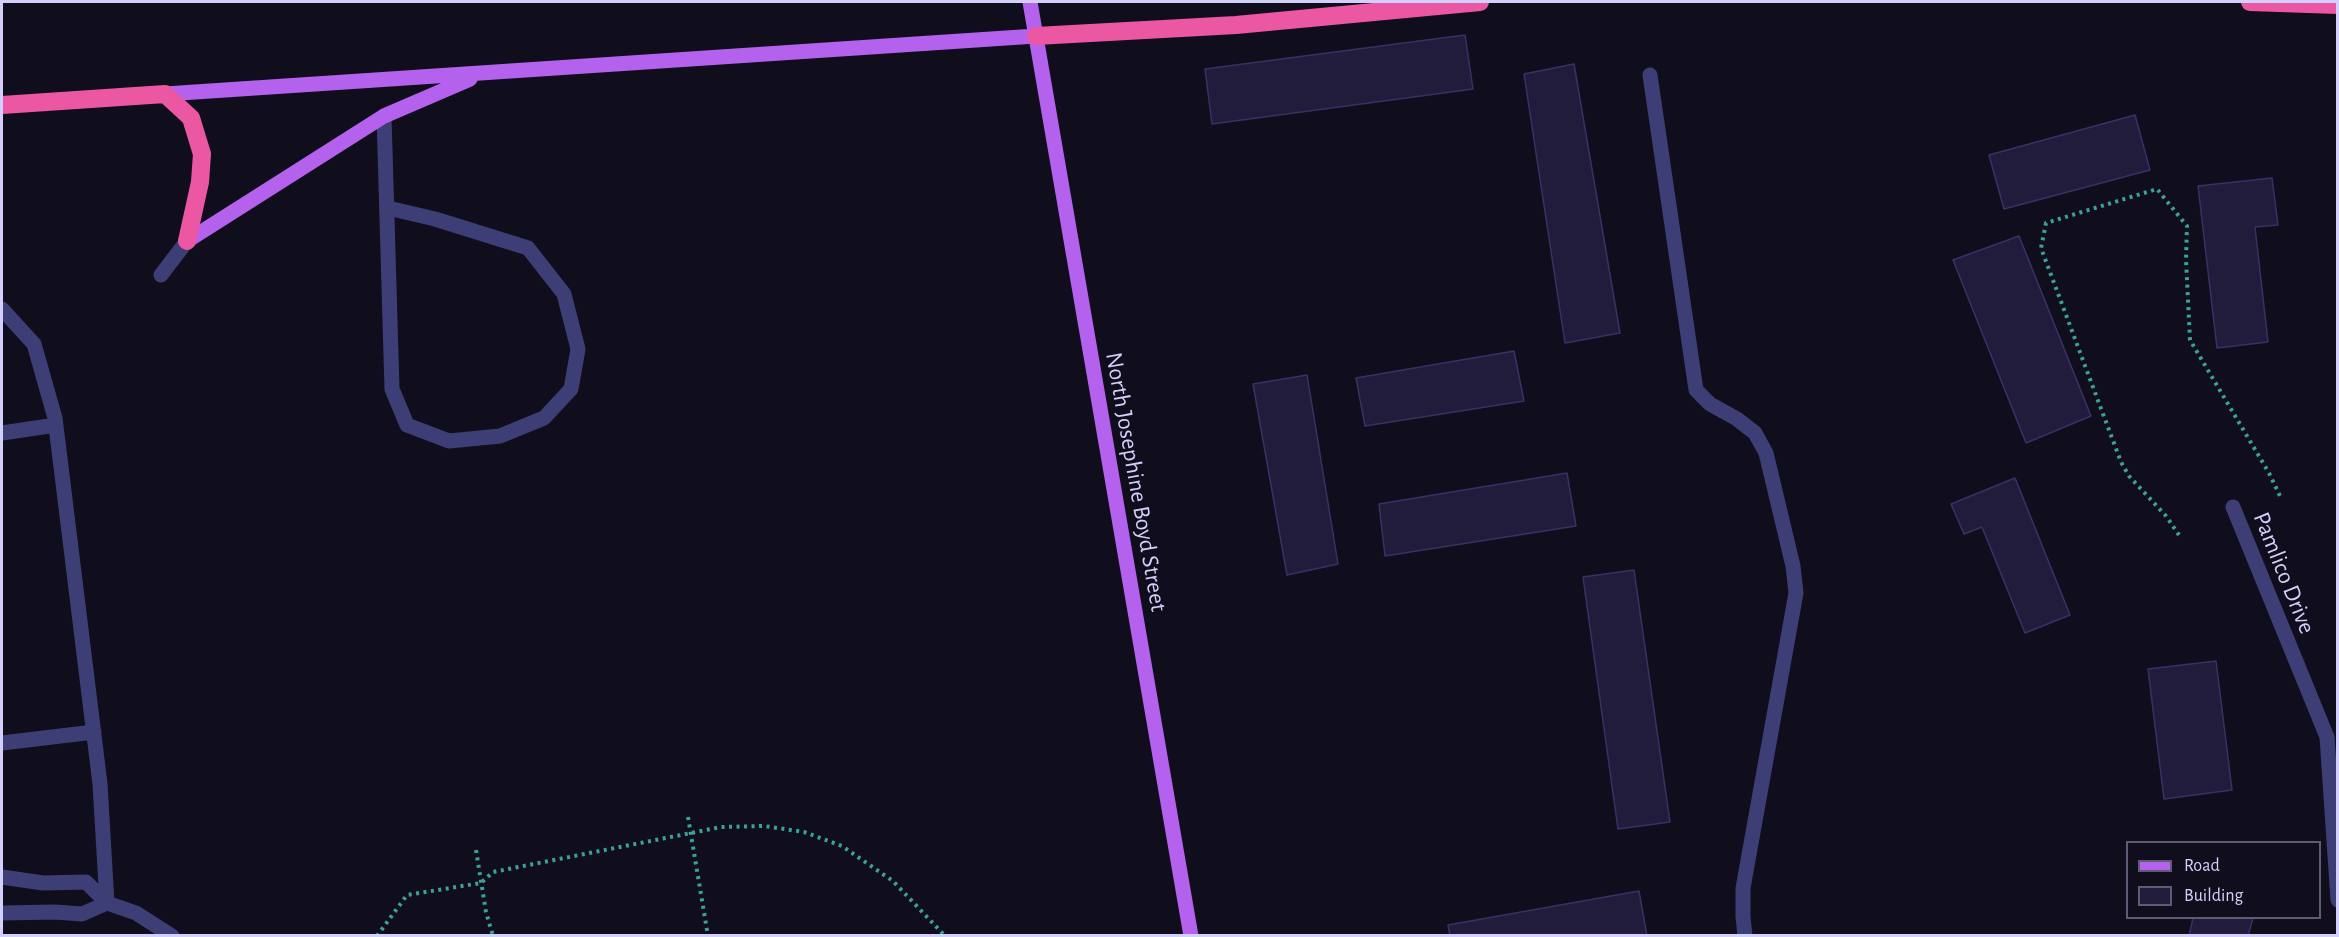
<!DOCTYPE html>
<style>
body{margin:0}
#map{position:relative;width:2339px;height:937px;overflow:hidden;background:#100e1d;font-family:"Alegreya Sans",sans-serif}
canvas{display:block}
.frame{position:absolute;inset:0;border:3px solid #d2cffa;pointer-events:none}
.legend{position:absolute;left:2126px;top:841px;width:195px;height:78px;box-sizing:border-box;background:#100e1d;border:2px solid #5e5b75;margin:0;padding:8px 10px;list-style:none;font-size:18px;color:#d2cffa}
.legend li{display:flex;align-items:center;gap:12px;height:30px}
.legend b{width:30px;border:2px solid #5e5b75}
</style>
<div id="map">
<canvas width="2339" height="937"></canvas>
<div class="frame"></div>
<ul class="legend">
<li><b style="height:8px;background:#b462ed"></b>Road</li>
<li><b style="height:16px;background:#211c3b"></b>Building</li>
</ul>
</div>
<script>
const g = document.querySelector('canvas').getContext('2d');
g.lineJoin = 'round';
function fillPath(path, color) {
  g.fillStyle = color;
  g.fill(path, 'evenodd');
}
function poly(rows) {
  const path = new Path2D();
  for (const r of rows) {
    path.moveTo(r[0], r[1]);
    for (let i = 2; i < r.length; i += 2) path.lineTo(r[i], r[i + 1]);
  }
  return path;
}
function stroke(path, color, width, dash) {
  g.strokeStyle = color;
  g.lineWidth = width;
  g.lineCap = dash ? 'butt' : 'round';
  g.setLineDash(dash || []);
  g.stroke(path);
}
function drawText(font, color, halo, rows, align = 'center') {
  g.font = font + ' "Alegreya Sans",sans-serif';
  g.lineWidth = 4.5;
  g.setLineDash([]);
  g.textBaseline = 'middle';
  g.strokeStyle = halo;
  g.fillStyle = color;
  for (const [text, x, y, turn = 0] of rows) {
    g.save();
    g.translate(x, y);
    g.rotate((+turn || 0) * Math.PI / 180);
    g.textAlign = isNaN(turn) ? turn : align;
    if (halo) g.strokeText(text, 0, 0);
    g.fillText(text, 0, 0);
    g.restore();
  }
}
const building = poly([
 [1465,35,1473,89,1212,124,1205,69,1465,35],
 [1574,64,1620,333,1565,343,1524,74,1574,64],
 [2135,115,2150,170,2004,209,1989,155,2135,115],
 [2272,178,2278,225,2255,227,2268,342,2217,348,2198,186,2272,178],
 [2019,236,2091,416,2026,443,1953,260,2019,236],
 [1514,351,1524,401,1365,426,1356,378,1514,351],
 [1307,375,1338,564,1287,575,1253,384,1307,375],
 [1567,473,1576,526,1385,556,1379,504,1567,473],
 [2015,478,2070,615,2025,633,1982,527,1964,534,1951,504,2015,478],
 [1634,570,1670,822,1618,829,1583,577,1634,570],
 [2216,661,2232,790,2164,799,2148,669,2216,661],
 [1639,891,1647,936,1450,936,1448,925,1639,891],
 [2193,918,2253,918,2248,936,2189,936,2193,918]
]);
const path = poly([
 [2179,535,2166,516,2129,476,2121,462,2041,248,2046,223,2157,189,2187,226,2186,260,2190,340,2269,473,2280,496],
 [688,817,708,936],
 [476,850,486,912,493,936],
 [377,936,407,895,481,883,493,872,691,833,721,827,764,826,804,832,842,846,893,881,945,936]
]);
const minor = poly([
 [1650,75,1696,390,1710,404,1737,419,1755,433,1766,453,1793,566,1796,593,1743,888,1743,917,1745,936],
 [384,116,392,389,407,425,449,441,500,436,544,418,571,389,578,349,564,294,528,248,435,219,388,208],
 [161,275,187,241],
 [2,309,34,344,55,418,100,784,107,903,136,913,172,936],
 [2,433,56,425],
 [2233,507,2327,737,2338,900],
 [2,743,94,732],
 [2,877,43,883,86,882,107,903,82,914,55,912,2,913]
]);
const major = poly([
 [1030,2,1191,936],
 [165,94,1036,36],
 [187,241,384,116,470,79]
]);
const highway = poly([
 [1036,36,1236,25,1480,2],
 [2,105,165,94,191,118,202,154,200,182,187,241]
]);
const highwayBridge = poly([
 [2250,2,2338,5]
]);
const streetNames = [
 ["North Josephine Boyd Street",1136,482,80],
 ["Pamlico Drive",2284,573,68]
];
fillPath(building, '#211c3b');
stroke(building, '#393165', 1.5);
stroke(path, '#3aa298', 4, [3, 4.5]);
stroke(minor, '#3e3e77', 15);
stroke(major, '#b462ed', 15);
stroke(highway, '#ec57a4', 18);
stroke(highwayBridge, '#ec57a4', 18);
drawText('24px', '#d2cffa', '#100e1d', streetNames);
</script>
